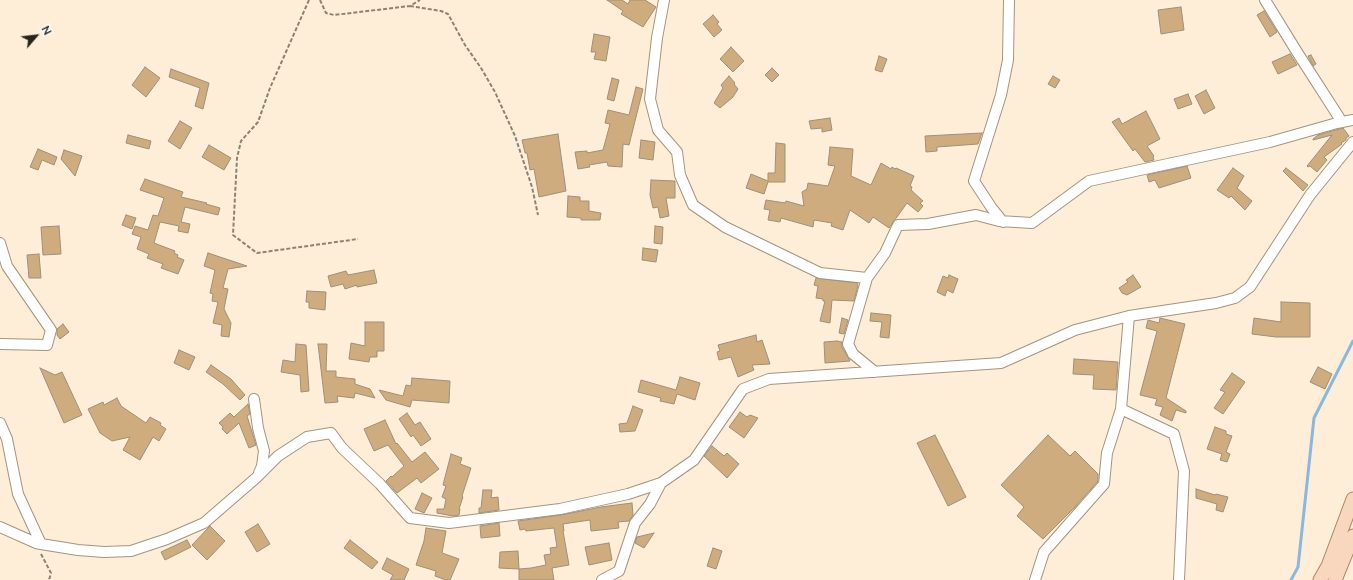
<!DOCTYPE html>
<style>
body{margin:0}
#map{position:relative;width:1353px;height:580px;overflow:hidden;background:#ffeed7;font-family:Lato,sans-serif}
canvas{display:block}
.north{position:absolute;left:16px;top:16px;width:40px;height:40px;-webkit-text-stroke:3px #fff;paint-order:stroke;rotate:62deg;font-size:11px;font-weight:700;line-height:16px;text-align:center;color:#282219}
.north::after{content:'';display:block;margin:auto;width:14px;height:18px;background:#282219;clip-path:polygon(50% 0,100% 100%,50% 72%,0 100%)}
</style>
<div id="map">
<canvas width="1353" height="580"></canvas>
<div class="north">N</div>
</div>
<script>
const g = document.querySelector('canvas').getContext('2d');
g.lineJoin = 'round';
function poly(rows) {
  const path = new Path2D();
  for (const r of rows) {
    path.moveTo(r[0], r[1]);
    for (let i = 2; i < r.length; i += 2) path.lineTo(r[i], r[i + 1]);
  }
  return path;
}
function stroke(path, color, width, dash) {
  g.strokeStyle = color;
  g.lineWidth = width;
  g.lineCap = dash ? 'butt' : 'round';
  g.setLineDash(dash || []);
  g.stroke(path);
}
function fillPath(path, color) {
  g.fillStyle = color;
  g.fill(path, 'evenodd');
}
const stream = poly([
 [1291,580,1298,567,1314,418,1353,341]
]);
const building = poly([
 [607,0,622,0,628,4,630,0,645,0,656,7,643,27,621,14,623,11,607,0],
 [1181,7,1184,30,1161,34,1158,10,1181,7],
 [1264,11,1277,32,1270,37,1257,15,1264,11],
 [713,15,719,22,717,24,722,30,714,37,703,24,713,15],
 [594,34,610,37,606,61,594,59,596,52,591,52,594,34],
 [731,47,744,61,733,72,720,59,731,47],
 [1290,54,1297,65,1278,74,1272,62,1290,54],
 [1311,55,1316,64,1313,66,1308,56,1311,55],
 [879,56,887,59,882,72,875,70,879,56],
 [145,67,160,78,146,97,132,85,145,67],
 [772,68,779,75,772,82,765,75,772,68],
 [171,69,209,83,203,109,195,106,200,88,169,77,171,69],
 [729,76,735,83,734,84,738,89,733,97,720,108,714,103,723,88,721,85,729,76],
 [1053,76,1060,80,1055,88,1048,84,1053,76],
 [612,78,619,80,614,101,607,99,612,78],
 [636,87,643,89,629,145,623,144,622,167,608,166,607,162,589,165,590,167,578,169,575,152,587,151,587,153,603,150,610,124,605,123,608,110,629,115,636,87],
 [1206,90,1215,108,1204,114,1195,96,1206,90],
 [1188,94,1192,104,1178,109,1174,99,1188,94],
 [1146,111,1160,139,1147,146,1154,156,1153,157,1154,160,1145,162,1135,149,1133,151,1112,122,1119,118,1122,124,1146,111],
 [830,118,832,130,822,132,822,128,811,129,809,121,830,118],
 [180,121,192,128,180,149,168,141,180,121],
 [1343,128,1349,136,1346,138,1346,140,1341,143,1342,144,1324,157,1327,160,1317,172,1310,166,1308,167,1307,166,1332,135,1313,140,1313,139,1318,135,1343,128],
 [982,133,978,144,937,147,937,151,926,152,925,136,982,133],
 [558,134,566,191,539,197,534,169,530,170,527,153,525,153,522,140,558,134],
 [128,135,151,141,149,149,126,143,128,135],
 [641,140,655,142,653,160,639,158,641,140],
 [776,143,785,144,785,182,768,182,764,194,746,188,751,174,768,181,768,173,775,173,776,143],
 [209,145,231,158,224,170,202,157,209,145],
 [830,147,853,149,851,176,871,185,881,163,891,169,892,167,895,169,896,168,914,176,910,186,912,187,911,190,923,201,920,203,923,206,918,212,907,203,889,228,873,217,869,223,850,210,843,230,831,226,832,223,814,220,813,227,781,218,780,222,768,220,770,210,764,209,766,200,785,203,786,201,804,206,802,192,807,189,808,183,828,186,835,166,828,165,830,147],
 [38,149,57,157,54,165,42,160,38,170,30,167,38,149],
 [64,150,82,156,75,176,61,159,64,150],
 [1187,166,1191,178,1159,188,1155,180,1149,182,1147,175,1187,166],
 [1233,168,1244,176,1237,188,1252,201,1245,210,1231,196,1229,198,1217,190,1233,168],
 [1286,168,1308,185,1303,191,1283,171,1286,168],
 [145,179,183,192,181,197,207,203,206,204,220,208,218,215,185,207,181,222,190,224,188,233,178,231,179,226,160,222,154,243,175,251,174,253,178,255,177,257,184,260,178,274,161,268,163,264,147,258,149,254,137,249,141,237,132,234,135,226,148,230,153,215,158,216,164,198,140,190,145,179],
 [651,180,675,181,675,198,666,198,669,216,660,218,658,207,653,208,650,195,651,180],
 [568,196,580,197,580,201,589,201,589,211,601,213,600,220,581,220,581,218,567,217,568,196],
 [126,215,136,218,132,229,122,225,126,215],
 [59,226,61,254,43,255,41,227,59,226],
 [655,226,663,227,662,244,654,243,655,226],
 [643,248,658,250,656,262,642,260,643,248],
 [208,253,247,266,228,269,223,288,228,289,224,309,231,323,229,337,221,336,222,325,213,323,218,302,212,301,213,294,210,293,215,270,204,266,208,253],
 [39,254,41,278,29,278,27,255,39,254],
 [374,270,377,283,357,287,357,285,345,289,343,284,331,287,328,276,346,271,348,275,374,270],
 [949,275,958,279,953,293,947,290,945,296,937,292,943,276,948,278,949,275],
 [1133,275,1141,287,1127,295,1122,293,1119,288,1128,282,1126,280,1133,275],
 [816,278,857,283,858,285,854,301,832,300,830,323,820,321,825,301,823,301,823,299,816,298,818,286,814,285,816,278],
 [307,291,326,292,325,310,309,308,309,302,306,302,307,291],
 [1281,302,1310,303,1310,337,1276,337,1252,334,1254,318,1281,322,1281,302],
 [871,313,891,315,889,338,880,337,882,322,870,321,871,313],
 [842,318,848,320,844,334,839,333,842,318],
 [1160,318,1185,324,1166,398,1186,411,1186,413,1176,410,1172,421,1160,415,1163,407,1155,405,1157,399,1140,395,1157,331,1146,328,1148,320,1159,323,1160,318],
 [365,322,384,322,384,351,377,351,377,357,370,357,369,362,349,359,351,343,365,346,365,322],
 [63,324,69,332,60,339,57,335,57,329,63,324],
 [756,335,757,342,762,340,770,364,752,365,754,370,738,377,731,357,719,360,717,352,720,351,718,345,756,335],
 [837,341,842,342,842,347,850,361,825,363,824,342,837,341],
 [296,344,306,345,309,391,301,392,300,375,281,372,283,360,295,362,296,344],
 [318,344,327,344,326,371,336,371,336,377,355,379,355,384,370,389,375,398,355,393,354,398,337,396,338,402,325,403,318,344],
 [179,350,195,357,189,370,174,363,179,350],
 [1074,359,1118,362,1116,390,1093,389,1094,375,1073,374,1074,359],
 [211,365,231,379,245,395,240,400,223,384,206,372,211,365],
 [1318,367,1332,374,1325,389,1310,382,1318,367],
 [40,368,55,375,62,372,82,415,64,423,40,368],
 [1232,373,1245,382,1223,414,1214,408,1225,392,1220,390,1232,373],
 [680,377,700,383,695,400,677,394,674,404,660,401,661,398,638,392,641,380,676,390,680,377],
 [412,378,450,381,449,403,412,400,410,407,386,400,379,390,403,396,406,385,411,386,412,378],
 [117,398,121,406,146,423,150,417,161,423,160,425,166,429,159,441,153,437,140,460,123,450,130,437,112,441,100,433,88,409,103,402,104,405,117,398],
 [248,404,250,414,247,416,256,445,249,448,239,423,227,434,222,429,223,427,219,423,230,413,234,417,248,404],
 [633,406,643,410,635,431,620,432,619,424,627,423,633,406],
 [740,412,747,417,750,415,758,418,744,438,729,427,740,412],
 [407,413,415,425,420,422,431,439,421,446,413,435,411,437,399,419,407,413],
 [385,420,396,444,397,443,412,462,425,452,439,469,421,483,417,478,397,493,386,481,391,476,392,477,404,466,388,445,374,451,364,429,385,420],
 [1215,427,1226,431,1226,434,1232,436,1226,452,1230,454,1227,462,1220,460,1222,454,1207,449,1215,427],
 [935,435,966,497,948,506,917,443,935,435],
 [1048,435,1070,456,1075,451,1098,474,1098,481,1074,508,1043,539,1017,516,1024,507,1001,485,1048,435],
 [712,446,724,456,727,453,739,464,727,478,704,456,712,446],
 [451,454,462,458,460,464,471,468,462,496,463,497,459,509,460,509,459,515,453,516,437,513,437,509,444,509,446,499,442,497,446,486,443,485,451,454],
 [1196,489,1215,495,1216,494,1228,497,1223,512,1216,510,1217,504,1196,498,1196,489],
 [483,490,492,490,491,498,498,497,499,510,479,513,479,508,481,508,483,490],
 [422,493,432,498,424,513,415,509,422,493],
 [632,503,633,515,629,521,618,522,619,528,591,531,590,520,563,524,564,531,563,531,569,565,552,568,554,580,519,580,519,569,499,568,500,552,518,551,519,569,531,568,546,565,544,555,551,554,550,548,557,547,554,528,526,531,525,529,520,530,518,521,561,515,601,507,632,503],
 [499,523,500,536,481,538,480,526,499,523],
 [258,524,270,544,257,552,245,532,258,524],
 [210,526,225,541,207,560,192,545,210,526],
 [426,528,446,531,442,553,459,559,450,580,446,580,435,576,436,571,416,565,424,541,426,528],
 [654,533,644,548,635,543,637,537,654,533],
 [187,540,191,547,165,560,161,552,187,540],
 [350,540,378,562,372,569,344,548,350,540],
 [609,543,612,560,589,565,585,547,609,543],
 [713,548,722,551,716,569,707,566,713,548],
 [387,558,409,569,404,580,390,580,393,575,382,569,387,558]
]);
const path = poly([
 [309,0,270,88,258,122,241,141,237,158,233,235,257,253,358,239],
 [320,0,326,13,334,15,410,6,420,0],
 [410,6,441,11,448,14,465,45,481,68,495,92,515,136,532,187,538,215],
 [41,554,51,573,49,580]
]);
const minor = poly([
 [664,0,657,38,650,99,658,130,677,152,680,175,693,205,725,227,820,273,867,278,848,344,853,354,875,372],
 [1265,0,1297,52,1342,122],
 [1003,222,991,207,974,181,1001,95,1008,60,1009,0],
 [0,243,7,266,51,330,47,345,0,344],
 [867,278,885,253,898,225,928,224,976,215,999,221,1032,223,1089,181,1270,142,1337,123,1353,120],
 [1129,316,1121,409,1174,434,1184,471,1179,580],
 [254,399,258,428,264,451,262,466,259,473],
 [0,423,7,439,18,494,41,544],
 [0,527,36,543,41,544,78,550,104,552,131,551,167,539,204,523,256,478,278,456,307,437,331,433,342,448,380,484,410,518,449,523,560,509,628,494,661,483,694,460,743,389,769,379,1001,363,1075,330,1129,316,1216,303,1235,298,1250,287,1310,195,1353,142],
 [602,580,619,571,635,523,650,504,661,483],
 [1035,580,1044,552,1104,484,1107,453,1121,409]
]);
const major = poly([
 [1320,580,1328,566,1353,499],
 [1335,580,1353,536]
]);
stroke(stream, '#89b8de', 3);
fillPath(building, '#ceac7e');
stroke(building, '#9f8f7a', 1);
stroke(minor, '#a4947f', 12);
stroke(major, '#ad8568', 15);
stroke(path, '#8d8272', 2, [4, 2]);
stroke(minor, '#fff', 10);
stroke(major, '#f9d6be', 13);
</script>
